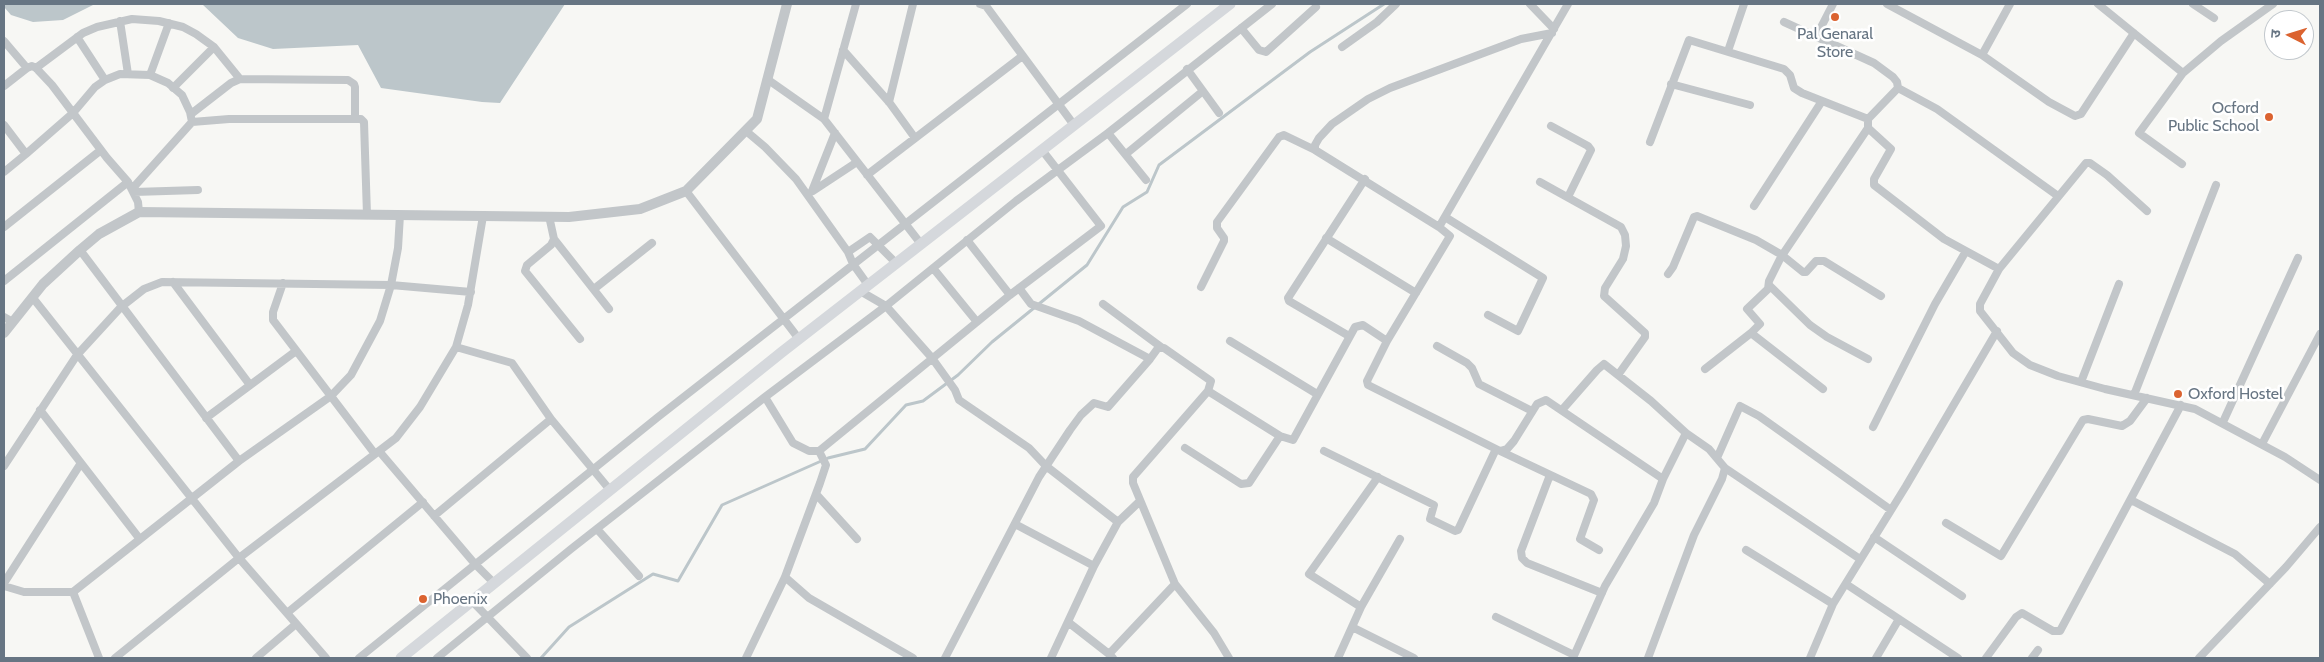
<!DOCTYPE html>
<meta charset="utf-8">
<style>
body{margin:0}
#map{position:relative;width:2324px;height:662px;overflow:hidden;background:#f7f7f4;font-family:Cabin,"Noto Sans Devanagari",sans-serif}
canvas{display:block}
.frame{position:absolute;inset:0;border:5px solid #677583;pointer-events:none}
.north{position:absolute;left:2264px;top:10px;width:50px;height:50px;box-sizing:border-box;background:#fff;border:1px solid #c2c8cd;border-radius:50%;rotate:275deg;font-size:14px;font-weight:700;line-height:20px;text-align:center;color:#677583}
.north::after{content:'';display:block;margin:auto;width:18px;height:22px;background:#db6330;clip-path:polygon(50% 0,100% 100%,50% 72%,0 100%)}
</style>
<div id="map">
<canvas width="2324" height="662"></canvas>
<div class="frame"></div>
<div class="north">उ</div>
</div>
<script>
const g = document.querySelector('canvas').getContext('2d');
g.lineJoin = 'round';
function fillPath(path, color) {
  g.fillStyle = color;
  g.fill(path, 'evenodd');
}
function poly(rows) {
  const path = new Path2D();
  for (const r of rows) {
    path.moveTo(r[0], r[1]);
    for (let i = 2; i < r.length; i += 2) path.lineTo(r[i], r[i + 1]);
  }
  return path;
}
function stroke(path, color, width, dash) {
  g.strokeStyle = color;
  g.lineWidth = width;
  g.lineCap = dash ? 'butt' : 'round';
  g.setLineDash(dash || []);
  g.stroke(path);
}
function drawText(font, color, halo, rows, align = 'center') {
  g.font = font + ' Cabin,sans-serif';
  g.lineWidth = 5;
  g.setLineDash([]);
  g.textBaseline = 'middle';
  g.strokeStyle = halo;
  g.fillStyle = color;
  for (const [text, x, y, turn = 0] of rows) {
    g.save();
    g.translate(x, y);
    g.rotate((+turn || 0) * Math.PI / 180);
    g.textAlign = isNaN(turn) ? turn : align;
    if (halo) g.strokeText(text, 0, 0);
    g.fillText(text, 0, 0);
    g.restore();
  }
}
const water = poly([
 [4,4,95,4,63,20,33,22,11,15,4,7],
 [202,4,565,4,500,103,482,102,381,88,358,45,273,49,238,38]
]);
const stream = poly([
 [541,658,569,627,653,574,678,581,722,505,828,458,865,449,906,405,923,401,958,375,992,342,1087,265,1123,207,1147,192,1159,165,1310,52,1384,4]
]);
const minor = poly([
 [980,4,986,6,1074,125],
 [1530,4,1554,29],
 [1568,4,1439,227,1450,236,1387,341,1367,381,1368,385,1500,451,1507,449,1514,441,1537,404,1546,400,1663,479,1654,503,1605,586,1573,658],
 [1887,4,1982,55,2010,4],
 [2098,4,2183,73,2139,133,2182,164],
 [2193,4,2214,18],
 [120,21,128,74],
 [1784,22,1874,63,1893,77,1897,82,1898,88,1868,119,1868,128,1891,149,1874,179,1874,185,1944,239,1999,269],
 [1241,28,1259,50,1266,52,1316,7],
 [1817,35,1833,4],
 [77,37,105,80],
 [4,41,27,68],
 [1342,47,1377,22,1396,4],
 [843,50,889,102,915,138],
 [1728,51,1744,4],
 [1982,55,2049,102,2075,116,2081,114,2134,33],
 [36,68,83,33,97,27,132,19,159,21,183,27,196,34,214,47,240,79],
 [1187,69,1219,113],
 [2183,73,2221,41,2273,4],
 [150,75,169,23],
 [767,79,824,119,921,244],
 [1671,84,1750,105],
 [4,86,27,68,32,66,36,68,52,85,107,158,128,182,138,202,139,212],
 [173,88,214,47],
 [1898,88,1937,109,2058,196],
 [889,102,913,4],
 [191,114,231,83,240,79,348,80,354,84,355,87,355,119],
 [824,119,856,4],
 [4,125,26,154,4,172],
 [1551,126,1588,146,1591,150,1568,197],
 [746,131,765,147,796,179,848,252],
 [1108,133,1146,180],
 [1650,142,1689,40,1784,69,1790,75,1794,88,1802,93,1868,119],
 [26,154,73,113,95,87,105,80,120,74,150,75,168,83,182,95,190,112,192,122],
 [1126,154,1203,91],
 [867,175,1021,57],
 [1540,182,1621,227,1625,235,1626,246,1623,259,1605,288,1604,296,1645,333,1645,337,1618,375],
 [132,189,192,122,229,119,361,119,364,122,367,215],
 [686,191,799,339],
 [812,191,835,133],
 [813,191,857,162],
 [134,192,198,190],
 [1754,206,1822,101],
 [2147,211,2107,175,2090,163,2086,163,1999,269,1980,304,1980,311,2013,353,2030,365,2058,376,2105,389,2195,409,2285,457,2320,480],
 [549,216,554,239,551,245,527,265,525,271,580,339],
 [1445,217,1543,278,1518,331,1488,315],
 [4,227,101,150],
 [1439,227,1315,150,1315,145,1319,138,1332,124,1368,99,1390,88,1521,39,1552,33],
 [1326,238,1416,293],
 [554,239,609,309],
 [967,240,1010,295],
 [80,250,239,461],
 [933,268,977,322],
 [1668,274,1673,267,1694,217,1697,216,1756,240,1782,255,1803,272,1806,272,1816,261,1824,261,1881,296],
 [4,281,128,182],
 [173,282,250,385],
 [283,283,273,312,273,320,375,454],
 [868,285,853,264,848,252,870,237,896,263],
 [1769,285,1810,325,1827,337,1868,359],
 [1201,287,1224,241,1224,238,1217,228,1217,222,1279,137,1284,135,1315,150],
 [1019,288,1031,304,1079,321,1150,359,1158,348,1164,348,1211,381,1208,391,1280,436],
 [594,289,652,243],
 [860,291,886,306,932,358,955,390,959,400,1029,448,1046,466,1118,522],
 [33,298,239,558,326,658],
 [1103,304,1161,347],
 [4,317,11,321],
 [1349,336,1289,301,1288,298,1365,179],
 [1230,341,1317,394],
 [1437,346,1467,363,1472,368,1479,384,1532,411],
 [456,347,512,363,551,419,610,490],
 [1705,369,1751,333],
 [2081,382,2119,284],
 [1823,389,1751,333,1760,324,1747,309,1768,289,1769,281,1781,257,1868,128],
 [1208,391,1133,477,1133,483,1175,584,1214,633,1229,658],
 [2134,395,2216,185],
 [765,397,793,443,809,451,819,451],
 [40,410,139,538],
 [1562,410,1597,370,1604,364,1651,401,1686,433],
 [206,418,296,351],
 [2223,422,2298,258],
 [1873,427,1935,304,1966,251],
 [2262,444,2320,334],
 [1185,448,1241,484,1249,483,1280,436,1293,440,1355,327,1363,325,1387,341],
 [379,451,475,564,494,583],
 [1324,451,1434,505,1430,519,1455,531,1458,530,1496,449],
 [1500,451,1591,494,1594,500,1580,539,1599,550],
 [1717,458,1740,406,1759,416,1891,510],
 [4,466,77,355,121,307,144,289,162,282,391,285,471,292],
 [1550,475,1521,551,1522,558,1527,563,1602,593],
 [1663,479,1686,433,1709,449,1725,468,1860,559],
 [816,494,857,539],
 [2131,500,2235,554,2270,584],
 [434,516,551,419],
 [1946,523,2001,556,2083,420,2088,419,2122,426,2130,421,2147,398],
 [1015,524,1094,566,1118,522,1140,501],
 [597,529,639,576],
 [1874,537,1962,596],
 [1746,550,1833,604],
 [785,577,809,598,913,658],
 [4,583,81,463],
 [1846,584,1958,658],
 [4,586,24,592,73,592,99,658],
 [73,592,239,461,331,396,351,375,380,321,391,285,398,248,400,215],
 [472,601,527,658],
 [1361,607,1309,574,1378,477],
 [287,613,423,502],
 [1496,617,1574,655],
 [1068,622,1109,654],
 [1352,627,1414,658],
 [115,658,239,558,396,438,420,407,456,347,468,305,483,216],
 [256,658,296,624],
 [359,658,658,417,1187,4],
 [437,658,571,549,765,397,886,306,1016,201,1108,133,1272,4],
 [746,658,785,577,820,483,826,465,819,451,1010,295,1101,226,1042,150],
 [945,658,1039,477,1070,430,1081,415,1094,403,1108,407,1150,359],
 [1051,658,1094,566],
 [1113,658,1109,654,1175,584],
 [1338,658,1361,607,1400,539],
 [1648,658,1694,535,1722,479,1725,468],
 [1810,658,1833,604,1906,486,1997,331],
 [1876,658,1899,619],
 [1986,658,2016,617,2022,613,2053,631,2060,631,2181,405],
 [2032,658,2038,650],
 [2199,658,2286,567,2320,527]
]);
const tertiary = poly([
 [4,333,43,284,80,250,99,234,139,212,569,217,640,209,686,191,757,119,787,4]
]);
const secondary = poly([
 [401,658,782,352,1230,4]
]);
const markers = [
 [1835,17,5,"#db6330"],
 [2269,117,5,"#db6330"],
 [2178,394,5,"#db6330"],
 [423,599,5,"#db6330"]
];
const poiNames = [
 ["Pal Genaral",1835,34,"center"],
 ["Store",1835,52,"center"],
 ["Ocford",2259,108,"right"],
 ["Public School",2259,126,"right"],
 ["Oxford Hostel",2188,394],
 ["Phoenix",433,599]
];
fillPath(water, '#bcc6ca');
stroke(stream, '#bcc6ca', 3);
stroke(minor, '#c2c6c9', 8);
stroke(tertiary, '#c2c6c9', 10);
stroke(secondary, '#d5d8dc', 11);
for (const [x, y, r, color] of markers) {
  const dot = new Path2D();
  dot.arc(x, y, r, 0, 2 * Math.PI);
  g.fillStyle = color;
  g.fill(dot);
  stroke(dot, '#fff', 2);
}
drawText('16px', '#677583', '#fff', poiNames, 'left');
</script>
